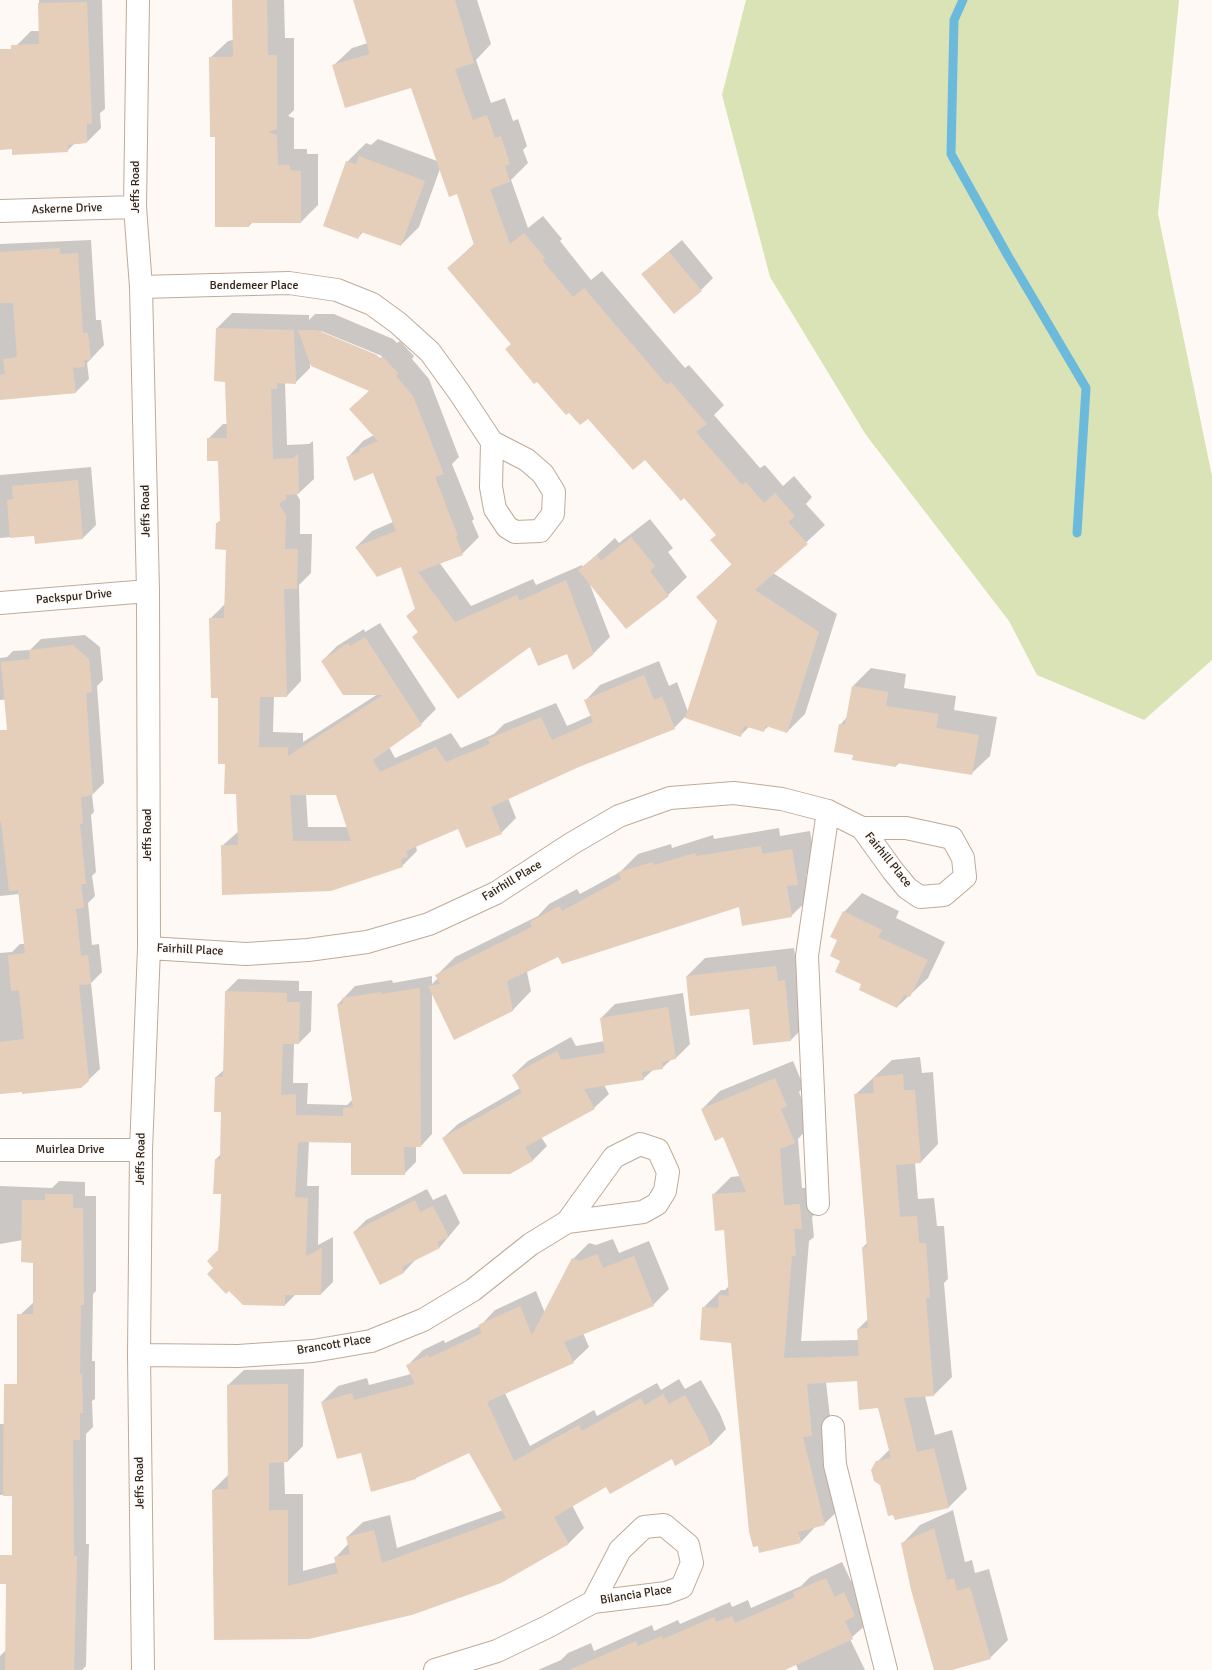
<!DOCTYPE html>
<style>
body{margin:0}
canvas{display:block;background:#fef9f5}
</style>
<canvas width="1212" height="1670"></canvas>
<script>
const g = document.querySelector('canvas').getContext('2d');
g.lineJoin = 'round';
function fillPath(path, color) {
  g.fillStyle = color;
  g.fill(path, 'evenodd');
}
function poly(rows) {
  const path = new Path2D();
  for (const r of rows) {
    path.moveTo(r[0], r[1]);
    for (let i = 2; i < r.length; i += 2) path.lineTo(r[i], r[i + 1]);
  }
  return path;
}
function stroke(path, color, width, dash) {
  g.strokeStyle = color;
  g.lineWidth = width;
  g.lineCap = dash ? 'butt' : 'round';
  g.setLineDash(dash || []);
  g.stroke(path);
}
function drawText(font, color, halo, rows, align = 'center') {
  g.font = font + ' Signika,sans-serif';
  g.lineWidth = 3;
  g.setLineDash([]);
  g.textBaseline = 'middle';
  g.strokeStyle = halo;
  g.fillStyle = color;
  for (const [text, x, y, turn = 0] of rows) {
    g.save();
    g.translate(x, y);
    g.rotate((+turn || 0) * Math.PI / 180);
    g.textAlign = isNaN(turn) ? turn : align;
    if (halo) g.strokeText(text, 0, 0);
    g.fillText(text, 0, 0);
    g.restore();
  }
}
const green = poly([
 [746,0,1179,0,1158,214,1212,476,1212,660,1144,720,1037,675,1009,621,866,435,770,277,722,95]
]);
const shadow = poly([
 [39,0,102,0,105,109,100,113,101,128,87,142,75,143,67,151,17,45,31,31,40,31],
 [233,0,284,0,285,38,294,38,294,110,288,116,294,118,294,149,307,149,307,154,318,154,318,205,301,222,253,222,249,226,216,136,210,58,228,41,233,40],
 [354,0,477,0,491,44,476,60,491,103,505,98,513,121,518,119,527,146,523,150,528,163,511,180,528,228,543,216,562,239,560,241,591,280,602,271,685,368,689,365,724,405,714,415,760,468,765,465,783,486,794,476,812,497,806,504,825,525,773,573,837,614,805,714,787,732,769,726,763,731,749,727,741,735,685,717,674,728,579,766,508,798,516,818,501,833,459,828,419,844,416,847,417,851,402,866,222,846,239,831,237,793,226,763,210,619,226,603,227,549,217,523,221,520,219,460,208,439,223,424,227,424,226,381,217,328,232,313,309,315,309,320,315,314,334,314,393,339,397,343,400,341,414,356,412,359,429,379,459,457,452,464,474,519,472,521,479,537,462,554,439,562,471,606,533,579,536,585,582,565,583,567,615,538,619,543,650,519,673,548,668,552,687,577,668,595,626,628,589,582,610,637,593,654,567,653,530,646,419,632,407,616,416,608,401,566,356,547,372,531,393,522,374,472,347,458,363,441,374,435,351,409,370,390,310,361,310,368,295,383,285,382,287,445,309,444,313,441,314,479,299,493,296,493,300,500,300,534,312,534,311,573,299,585,301,681,287,696,274,696,273,732,303,733,303,742,378,694,322,661,337,646,364,629,365,632,380,623,436,709,421,724,389,747,395,758,451,733,461,748,494,734,504,724,556,703,567,726,592,715,586,700,600,685,659,661,669,686,677,682,688,712,718,621,697,597,732,564,717,535,684,496,645,458,588,417,511,344,448,268,475,243,457,193,440,169,419,227,401,245,363,232,358,238,347,162,366,143,371,145,378,139,437,161,412,87,334,65,352,48,368,43],
 [321,331,382,356,381,358,321,333],
 [306,794,337,794,347,827,308,827],
 [91,240,96,320,101,320,104,345,87,363,89,379,75,393,0,399,0,244],
 [682,240,713,278,701,290,642,274],
 [91,467,96,525,82,539,35,535,0,538,0,475],
 [85,635,100,647,103,680,97,686,104,783,92,795,94,812,91,815,96,872,92,876,95,896,88,903,92,945,99,944,102,972,91,983,100,1069,81,1087,0,1093,0,953,12,952,20,944,25,944,20,894,0,896,0,771,13,699,0,700,0,658,7,657,13,651,30,650,41,639],
 [871,668,906,674,904,688,956,696,954,710,997,717,990,756,971,774,900,762,896,766,854,755,840,725,847,717,853,686],
 [779,828,780,836,810,831,816,865,806,875,810,898,791,916,740,906,559,956,527,972,531,991,513,1010,432,992,432,1134,421,1146,416,1146,416,1162,404,1174,352,1142,309,1141,307,1186,319,1186,318,1245,333,1237,333,1282,321,1294,296,1294,285,1305,229,1290,215,1267,219,1250,222,1193,216,1159,221,1154,222,1111,216,1077,225,1069,226,991,238,979,299,981,299,991,312,991,311,1031,299,1043,294,1043,293,1083,308,1083,307,1104,347,1105,353,1099,338,1004,355,986,392,980,393,983,432,976,432,984,438,978,437,975,455,957,538,916,549,904,577,889,580,894,620,872,638,854,671,844,672,848,713,835,714,839],
 [862,893,899,911,896,918,945,942,928,978,897,1007,862,984,841,960,838,940,844,912],
 [794,948,796,963,803,963,809,1022,791,1040,750,1008,687,976,705,958],
 [683,993,690,1044,676,1058,672,1059,662,1068,653,1070,643,1079,604,1085,609,1094,594,1108,541,1137,547,1146,532,1161,443,1138,458,1124,520,1088,513,1075,528,1061,571,1037,576,1046,605,1041,601,1018,615,1004],
 [920,1057,922,1073,933,1072,938,1144,921,1162,915,1163,918,1199,934,1198,937,1226,944,1226,948,1279,944,1283,952,1377,934,1395,925,1396,935,1435,952,1430,967,1489,949,1507,895,1519,877,1462,890,1449,878,1407,858,1380,826,1382,830,1417,822,1424,842,1507,824,1524,816,1526,801,1542,732,1342,703,1308,721,1290,725,1290,729,1286,725,1229,713,1195,731,1177,740,1176,723,1136,702,1109,720,1091,793,1061,804,1087,799,1092,812,1124,798,1139,802,1188,817,1187,819,1210,812,1217,814,1237,809,1241,801,1341,859,1340,858,1329,868,1319,863,1247,867,1243,855,1095,892,1060],
 [59,1181,85,1182,85,1196,96,1196,96,1291,93,1294,92,1361,95,1361,95,1399,92,1401,93,1427,86,1434,86,1544,89,1544,86,1666,82,1670,0,1670,0,1656,6,1650,20,1577,13,1495,0,1495,0,1424,20,1424,21,1314,34,1302,35,1262,23,1240,0,1244,0,1186,52,1188],
 [427,1189,433,1200,446,1194,460,1223,440,1247,416,1259,404,1272,381,1284,354,1232,366,1220],
 [613,1239,619,1253,649,1241,669,1289,653,1305,583,1333,589,1347,573,1362,505,1393,530,1446,594,1410,597,1416,657,1383,661,1390,679,1379,685,1389,701,1380,720,1414,726,1429,711,1445,672,1458,606,1486,572,1505,584,1528,569,1543,499,1582,309,1638,213,1490,229,1474,228,1385,244,1370,304,1369,303,1446,288,1461,284,1462,285,1494,303,1494,303,1571,337,1562,336,1557,348,1544,347,1537,363,1522,390,1515,397,1548,503,1510,470,1452,419,1475,416,1478,361,1451,322,1402,338,1386,367,1378,369,1385,411,1374,407,1366,423,1350,444,1340,445,1343,480,1326,495,1310,536,1291,545,1313,573,1259,589,1243,596,1245],
 [953,1510,965,1562,972,1560,975,1573,989,1569,1008,1640,990,1658,948,1670,935,1670,902,1544,920,1525],
 [842,1562,851,1581,860,1577,869,1622,850,1639,865,1670,798,1670,795,1662,777,1670,538,1670,561,1660,568,1653,591,1643,594,1651,652,1625,654,1631,678,1620,680,1624,730,1602,732,1607,748,1600,751,1608,801,1586,810,1577]
]);
const stream = poly([
 [963,0,954,20,951,154,1008,256,1086,388,1077,533]
]);
const building = poly([
 [232,0,267,0,268,55,277,55,277,129,267,132,277,135,278,165,290,165,290,170,301,171,301,223,249,223,249,227,215,227,215,137,210,137,209,57,233,57],
 [353,0,455,0,474,63,455,69,473,120,487,115,495,138,501,136,510,164,505,166,510,182,490,189,510,244,524,233,545,258,542,260,573,297,584,288,667,385,671,382,707,424,696,432,742,485,746,482,764,503,775,493,795,516,788,522,808,544,755,590,819,632,787,733,766,726,764,732,744,726,741,737,685,718,717,621,696,597,732,565,710,540,716,535,684,498,681,501,645,460,633,470,588,419,580,425,569,413,566,415,537,382,534,384,505,349,511,344,447,268,474,245,457,194,449,197,411,88,345,108,332,65,370,54],
 [87,2,92,124,87,124,87,143,68,145,68,152,12,155,12,149,0,150,0,49,11,49,11,45,39,44,38,3],
 [359,156,425,181,401,246,361,232,358,239,323,226,346,161,356,164],
 [60,248,60,254,78,253,83,333,88,333,91,360,84,360,85,367,73,368,76,393,0,400,0,375,5,374,3,359,17,357,13,303,0,303,0,252],
 [669,252,702,291,674,314,641,274],
 [216,328,294,330,296,384,277,383,277,389,271,389,273,459,293,458,298,454,299,494,286,495,286,499,279,504,286,515,285,549,298,549,297,589,284,589,287,697,260,697,259,747,288,747,288,756,383,695,343,695,321,661,348,643,350,646,365,637,422,725,373,760,380,772,436,747,446,762,490,744,488,739,541,717,552,740,593,722,584,700,644,675,654,700,662,696,675,729,579,767,491,807,502,834,466,848,458,829,406,851,408,857,401,859,403,867,331,891,222,895,221,845,238,845,236,794,224,794,225,764,218,764,218,698,211,698,209,618,224,618,226,550,215,549,216,523,220,523,218,461,207,461,207,438,227,438,225,382,214,381],
 [290,795,336,795,351,841,293,841],
 [298,330,317,330,377,355,380,359,383,357,398,373,396,376,413,396,444,474,435,477,458,536,456,537,463,555,418,572,455,622,517,595,519,601,566,580,594,654,573,670,567,654,538,666,530,647,458,699,412,637,418,632,406,616,415,609,401,567,377,577,355,547,396,531,373,473,354,481,346,457,360,452,359,449,378,441,349,409,369,391,311,366],
 [78,480,83,539,35,544,34,536,10,538,7,500,13,499,12,486],
 [631,537,655,566,650,571,669,596,626,629,578,570,597,555,601,561],
 [73,645,89,659,92,692,86,693,93,795,81,797,83,824,80,824,86,884,81,884,84,908,76,909,81,956,88,955,91,984,79,985,89,1081,81,1088,22,1094,22,1092,0,1094,0,1042,24,1039,19,990,11,991,8,955,25,953,18,890,9,891,1,822,0,822,0,730,7,730,1,662,30,659,29,650],
 [852,686,888,692,886,706,939,714,936,728,979,735,972,775,897,763,896,767,852,760,853,755,834,752,839,724,845,725],
 [761,846,762,854,792,849,798,885,787,886,792,917,742,926,739,907,562,964,558,957,507,981,513,1011,454,1040,428,986,440,984,435,975,532,927,530,922,559,906,562,911,621,879,618,872,653,862,654,865,695,853,696,856],
 [843,911,882,930,878,937,928,960,910,997,904,995,897,1008,859,990,861,984,835,972,840,961,830,956,837,940,830,937],
 [776,966,778,981,785,980,791,1041,753,1045,749,1009,690,1016,686,976],
 [420,988,421,1147,404,1147,405,1175,351,1175,351,1143,298,1142,295,1197,308,1198,306,1256,322,1248,321,1295,285,1295,285,1306,243,1305,229,1291,226,1294,207,1274,213,1268,207,1261,218,1250,220,1223,221,1194,213,1194,215,1159,220,1159,221,1112,214,1112,215,1077,223,1077,225,991,287,993,287,1002,300,1002,299,1044,283,1044,281,1095,296,1094,296,1115,343,1116,343,1108,353,1107,337,1004,343,1004,342,998,381,992,381,994],
 [668,1007,676,1059,662,1062,663,1069,642,1072,644,1080,584,1089,595,1109,525,1147,533,1161,510,1174,463,1174,442,1138,522,1093,512,1075,557,1051,561,1060,605,1053,600,1018],
 [903,1074,904,1090,915,1090,921,1163,896,1165,900,1217,917,1216,919,1243,926,1243,930,1298,926,1298,934,1396,904,1398,917,1452,934,1448,949,1508,895,1520,893,1515,888,1516,880,1485,874,1481,871,1470,876,1461,891,1458,878,1408,859,1410,857,1381,807,1384,812,1436,803,1437,825,1525,798,1532,801,1543,759,1553,758,1546,753,1547,749,1532,731,1343,700,1340,702,1307,718,1308,719,1295,729,1296,724,1230,715,1231,712,1194,746,1192,723,1137,715,1141,701,1109,775,1078,787,1106,781,1109,795,1143,780,1149,784,1205,800,1204,802,1229,794,1229,796,1256,792,1256,784,1358,859,1356,857,1329,868,1328,862,1247,867,1247,854,1094,874,1093,873,1077],
 [45,1194,73,1194,73,1208,83,1208,84,1305,81,1305,80,1374,82,1374,83,1413,80,1413,80,1440,73,1440,74,1556,77,1556,74,1670,5,1670,6,1584,0,1584,0,1555,12,1555,12,1496,3,1496,4,1384,17,1384,17,1314,33,1314,33,1263,21,1262,22,1200,45,1200],
 [415,1200,420,1212,433,1206,449,1237,437,1242,440,1248,402,1267,404,1273,380,1285,353,1232],
 [597,1254,603,1268,634,1256,654,1306,564,1342,574,1363,487,1402,514,1461,579,1425,582,1431,641,1398,645,1405,663,1394,669,1404,685,1395,705,1430,711,1445,675,1466,672,1459,610,1494,606,1487,554,1517,569,1544,501,1583,412,1615,309,1639,214,1640,212,1490,228,1489,227,1385,288,1384,288,1462,269,1463,269,1510,288,1510,288,1586,338,1573,334,1557,350,1554,346,1537,374,1530,382,1563,506,1518,469,1453,416,1478,416,1479,371,1492,361,1453,337,1459,321,1402,352,1393,354,1400,415,1384,406,1365,428,1355,429,1358,482,1333,478,1325,520,1306,532,1335,572,1258,580,1261],
 [934,1528,947,1580,954,1578,957,1591,970,1587,991,1659,952,1670,934,1670,911,1590,901,1543],
 [826,1578,835,1597,844,1592,855,1616,845,1621,853,1639,785,1670,569,1670,636,1641,638,1646,662,1636,663,1639,714,1617,716,1622,732,1616,735,1623,795,1597,793,1592]
]);
const minor = poly([
 [138,0,135,207,141,287,148,591,149,948,141,1150,139,1355,143,1670],
 [0,211,135,207],
 [141,287,289,283,337,290,372,304,398,323,430,352,459,392,492,442,527,460,543,474,554,492,553,514,540,531,515,532,507,527,495,509,491,487,492,442],
 [0,603,148,591],
 [149,948,246,954,308,950,367,942,429,924,496,893,571,844,619,816,670,798,734,793,782,799,828,811,862,828,906,828,952,838,963,858,965,877,944,895,920,897,907,888,893,871,862,828],
 [0,1150,141,1150],
 [818,1204,807,956,828,811],
 [139,1355,238,1356,313,1351,371,1341,423,1320,473,1290,531,1244,567,1222,614,1157,640,1144,658,1150,668,1172,665,1191,657,1204,643,1212,567,1222],
 [833,1427,835,1465,886,1670],
 [435,1670,497,1651,547,1627,593,1602,666,1593,682,1587,692,1563,688,1545,664,1525,644,1527,620,1550,593,1602]
]);
const streetNames = [
 ["Jeffs Road",136,187,-90],
 ["Askerne Drive",67,209,-2],
 ["Bendemeer Place",254,286],
 ["Jeffs Road",146,511,-91],
 ["Packspur Drive",74,597,-5],
 ["Jeffs Road",148,835,-90],
 ["Fairhill Place",888,860,51],
 ["Fairhill Place",512,881,-31],
 ["Fairhill Place",190,950,3],
 ["Muirlea Drive",70,1150],
 ["Jeffs Road",141,1159,-89],
 ["Brancott Place",334,1345,-9],
 ["Jeffs Road",140,1483,-91],
 ["Bilancia Place",636,1595,-9]
];
fillPath(green, '#dae3b5');
fillPath(shadow, '#0003');
stroke(stream, '#6bbadb', 9);
fillPath(building, '#e5cfbb');
stroke(minor, '#bfaa97', 24);
stroke(minor, '#fff', 22);
drawText('12px', '#2d251d', '#fef9f5', streetNames);
</script>
